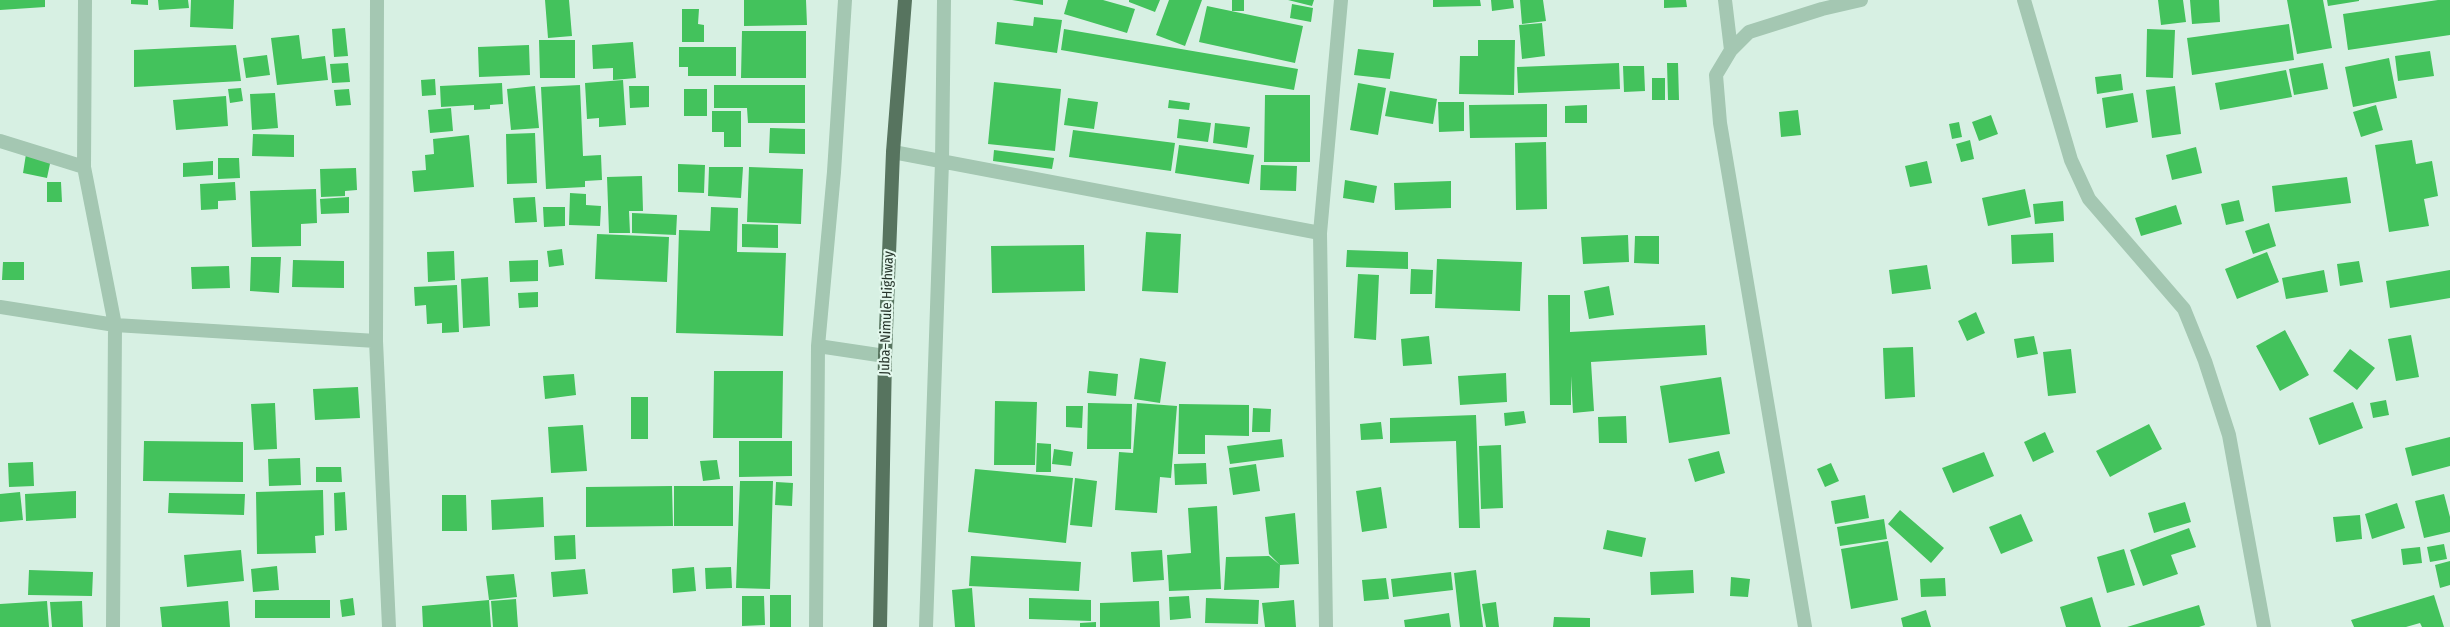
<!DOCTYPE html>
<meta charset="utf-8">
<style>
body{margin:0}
canvas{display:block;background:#d7f0e3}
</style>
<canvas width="2450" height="627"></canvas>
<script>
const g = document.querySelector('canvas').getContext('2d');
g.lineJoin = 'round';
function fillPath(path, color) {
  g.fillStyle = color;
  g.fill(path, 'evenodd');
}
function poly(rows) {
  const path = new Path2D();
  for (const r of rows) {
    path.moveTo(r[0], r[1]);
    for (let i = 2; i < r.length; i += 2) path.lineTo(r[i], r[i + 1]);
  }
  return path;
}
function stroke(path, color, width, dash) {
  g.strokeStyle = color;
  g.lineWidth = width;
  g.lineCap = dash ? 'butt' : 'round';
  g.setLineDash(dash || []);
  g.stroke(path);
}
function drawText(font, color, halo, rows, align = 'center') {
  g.font = font + ' "Fira Sans Condensed",sans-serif';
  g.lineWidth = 4.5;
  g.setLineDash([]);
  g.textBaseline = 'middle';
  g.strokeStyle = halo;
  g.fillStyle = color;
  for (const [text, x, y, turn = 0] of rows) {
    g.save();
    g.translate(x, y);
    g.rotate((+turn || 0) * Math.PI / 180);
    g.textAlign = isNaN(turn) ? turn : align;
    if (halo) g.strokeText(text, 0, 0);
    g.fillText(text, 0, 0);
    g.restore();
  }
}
const building = poly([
 [0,0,45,0,45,7,0,10],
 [131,0,148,0,148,5,131,4],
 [158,0,188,0,189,8,159,10],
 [191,0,234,0,233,29,190,27],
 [545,0,569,0,572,36,548,38],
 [744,0,806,0,807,25,744,26],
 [1012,0,1043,0,1043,5],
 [1068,0,1103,0,1135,9,1127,33,1064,14],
 [1129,0,1160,0,1155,12,1129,2],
 [1169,0,1202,0,1185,46,1156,35],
 [1232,0,1244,0,1244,11,1232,11],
 [1288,0,1314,0,1312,6],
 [1433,0,1480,0,1481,6,1433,7],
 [1491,0,1513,0,1514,8,1492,11],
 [1520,0,1543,0,1546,21,1522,24],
 [1664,0,1686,0,1687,7,1664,8],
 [2158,0,2183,0,2186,22,2161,25],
 [2190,0,2219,0,2220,22,2192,24],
 [2287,0,2323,0,2332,48,2297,54],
 [2327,0,2359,0,2359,1,2328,6],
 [2438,0,2450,0,2450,35,2348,50,2343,14],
 [1292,4,1313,8,1311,22,1290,18],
 [1207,6,1303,26,1295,63,1199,42],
 [682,9,699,9,698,24,704,25,704,42,682,42],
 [1034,17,1062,20,1057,53,995,44,997,22,1033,26],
 [1542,23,1545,56,1522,59,1519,25],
 [2289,24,2294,60,2192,75,2187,38],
 [345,28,348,56,334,57,332,29],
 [1064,29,1298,69,1294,90,1061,50],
 [2147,29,2175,30,2173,78,2146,77],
 [742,31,806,31,806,78,741,78],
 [299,35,302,59,325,56,328,80,277,85,271,38],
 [539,40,575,40,575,78,540,78],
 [1478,40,1515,40,1514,95,1459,94,1460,56,1478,56],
 [633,42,636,78,613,80,613,68,593,69,592,45],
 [236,45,241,81,134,87,134,50],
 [529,45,530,75,479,77,478,47],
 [679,47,736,47,736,76,688,76,688,67,679,67],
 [1358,49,1394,53,1390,79,1354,75],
 [2430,51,2434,76,2398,81,2395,56],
 [267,55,270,75,246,78,243,58],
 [2389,58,2397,98,2353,107,2345,67],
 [348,63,350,82,332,83,330,64],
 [1619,63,1620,89,1518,93,1517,67],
 [1667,63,1678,63,1679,100,1668,100],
 [2323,63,2328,89,2294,95,2289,69],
 [1623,66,1644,66,1645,91,1624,92],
 [2286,70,2292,97,2220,110,2215,83],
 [2121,74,2123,90,2097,94,2095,77],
 [1652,78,1665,78,1665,100,1652,100],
 [435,79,436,95,422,96,421,80],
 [623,80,626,125,599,127,599,118,587,119,585,83],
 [994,82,1061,89,1055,151,988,144],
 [502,83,503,104,490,105,490,109,474,110,474,105,441,107,440,86],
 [1358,83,1386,88,1378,135,1350,130],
 [580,85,583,156,601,155,602,180,585,181,585,187,546,189,541,87],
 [714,85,805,85,805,123,748,123,747,108,714,108],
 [535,86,539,128,511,130,507,89],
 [629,86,649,86,649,107,630,108],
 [2175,86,2181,134,2152,138,2146,90],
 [241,88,243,101,230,103,228,89],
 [349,89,351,105,336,106,334,90],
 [684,89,707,89,707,116,684,116],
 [1390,91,1437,99,1433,124,1385,116],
 [275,93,278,128,252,130,250,94],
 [2133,93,2138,122,2106,128,2102,98],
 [1265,95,1310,95,1310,162,1264,162],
 [226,96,228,126,176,130,173,100],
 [1068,98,1098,102,1094,129,1064,125],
 [1169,100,1190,103,1189,110,1168,108],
 [1438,102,1464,102,1464,131,1439,132],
 [1547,104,1547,137,1470,138,1469,105],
 [1587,105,1587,123,1565,123,1565,106],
 [2376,105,2383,130,2361,137,2353,112],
 [451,108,453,131,430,133,428,110],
 [1798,110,1801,135,1781,137,1779,112],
 [712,111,741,111,741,147,724,147,724,132,712,132],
 [1991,115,1998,134,1979,141,1972,122],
 [1179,119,1211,123,1208,142,1177,138],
 [1959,122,1962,137,1952,139,1949,124],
 [1215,123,1250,127,1247,148,1213,143],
 [770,128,805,129,805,154,769,153],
 [1073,130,1175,143,1171,171,1069,157],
 [535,133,537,183,507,184,506,134],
 [253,134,294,135,294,157,252,156],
 [469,135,474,187,414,192,412,171,426,170,425,155,434,154,433,139],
 [1970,140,1974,159,1961,162,1956,144],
 [2412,140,2416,164,2432,161,2438,196,2424,199,2429,226,2389,232,2375,145],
 [1546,142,1547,209,1516,210,1515,143],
 [1179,145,1254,155,1249,184,1175,173],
 [2196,147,2202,173,2172,180,2166,155],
 [994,150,1054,158,1052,169,993,161],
 [26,154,51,159,47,178,23,173],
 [218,158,239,158,240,178,218,179],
 [213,161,213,175,183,177,183,163],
 [1927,161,1932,183,1910,187,1905,166],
 [678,164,705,165,704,193,678,192],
 [1261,165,1297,166,1296,191,1260,190],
 [709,167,743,167,741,198,708,196],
 [749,167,803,169,801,224,747,222],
 [356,168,357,190,345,191,345,196,321,197,320,169],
 [642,176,643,211,629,211,630,233,609,233,607,177],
 [2347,177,2351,203,2275,212,2272,186],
 [1345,180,1377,186,1374,203,1343,198],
 [1451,181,1451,208,1395,210,1394,183],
 [47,182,61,182,62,202,47,202],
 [235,182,236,200,218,201,218,209,201,210,200,184],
 [316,189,317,223,301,224,301,246,252,247,250,191],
 [2025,189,2031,217,1988,226,1982,198],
 [570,193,586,194,586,205,601,206,600,226,569,225],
 [349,197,349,213,321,214,320,199],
 [535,197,537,222,515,223,513,198],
 [2239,200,2244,221,2226,225,2221,204],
 [2063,201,2064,221,2035,224,2033,204],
 [2176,205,2182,224,2141,236,2135,218],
 [543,207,565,207,565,226,544,227],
 [711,207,738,208,737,252,786,253,783,336,676,333,679,230,710,231],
 [632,213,677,215,676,235,632,233],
 [2269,223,2276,246,2253,254,2245,231],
 [742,224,778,225,778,248,742,247],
 [1146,232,1181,234,1178,293,1142,291],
 [2053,233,2054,262,2012,264,2011,235],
 [597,234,669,237,667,282,595,279],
 [1628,235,1629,262,1583,264,1581,237],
 [1635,236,1659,236,1659,264,1634,263],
 [1084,245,1085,291,992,293,991,246],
 [562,249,564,265,549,267,547,251],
 [1347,250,1408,252,1408,269,1346,267],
 [454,251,455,280,428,282,427,252],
 [2267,252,2279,282,2237,299,2225,269],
 [251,257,281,257,279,293,250,291],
 [1437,259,1522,262,1520,311,1435,308],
 [293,260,344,261,344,288,292,287],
 [538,260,538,281,510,282,509,261],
 [2359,261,2363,282,2340,286,2337,264],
 [3,262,24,262,24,280,2,280],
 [1927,265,1931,289,1892,294,1889,270],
 [229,266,230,288,192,289,191,267],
 [1411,269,1433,270,1432,294,1410,294],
 [2324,270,2328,292,2286,299,2282,278],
 [2450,270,2450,298,2390,308,2386,281],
 [1358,274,1379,275,1376,340,1354,338],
 [488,277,490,326,463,328,461,279],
 [457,285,459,332,442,333,442,323,427,324,426,305,415,306,414,287],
 [1609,286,1614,315,1589,319,1584,291],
 [538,292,538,307,519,308,518,293],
 [1548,295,1570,295,1570,332,1705,325,1707,355,1591,362,1594,411,1573,413,1571,376,1571,405,1550,405],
 [1976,312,1985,333,1967,341,1958,321],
 [2285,330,2309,375,2280,391,2256,346],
 [2411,335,2419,377,2396,381,2388,339],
 [1429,336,1432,364,1403,366,1401,339],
 [2034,336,2038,354,2017,358,2014,339],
 [1913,347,1915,397,1885,399,1883,348],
 [2071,349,2076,393,2048,396,2043,352],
 [2350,349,2375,368,2357,390,2333,371],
 [1140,358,1166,362,1160,403,1134,399],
 [714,371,783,371,782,438,713,438],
 [1089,371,1118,374,1116,396,1087,393],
 [1506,373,1507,402,1460,405,1458,376],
 [574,374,576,395,545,399,543,376],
 [1721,377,1730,434,1669,443,1660,386],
 [358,387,360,418,315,420,313,389],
 [631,397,648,397,648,439,631,439],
 [2386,400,2389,415,2373,418,2370,403],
 [995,401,1037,402,1035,465,994,465],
 [2353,402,2363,428,2319,445,2309,418],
 [275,403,277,449,254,450,251,404],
 [1088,403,1132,404,1131,449,1087,449],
 [1137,403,1177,406,1171,478,1160,477,1157,513,1115,510,1119,452,1133,453],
 [1179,404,1249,405,1249,436,1205,435,1205,454,1178,454],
 [1066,406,1083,406,1082,428,1066,427],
 [1253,408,1271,409,1270,432,1252,432],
 [1524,411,1526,423,1505,426,1504,413],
 [1476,415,1480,528,1459,528,1456,441,1390,443,1390,418],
 [1626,416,1627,443,1599,443,1598,417],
 [1381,422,1383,439,1361,440,1360,424],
 [2149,424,2162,449,2110,477,2096,451],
 [583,425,587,471,551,473,548,427],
 [2045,432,2054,452,2033,462,2024,442],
 [2450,437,2450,466,2412,476,2405,448],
 [1282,439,1284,457,1230,464,1227,446],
 [144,441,243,442,243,482,143,481],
 [739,441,792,441,792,476,739,477],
 [1037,443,1051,444,1051,472,1036,472],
 [1501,445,1503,508,1481,509,1479,446],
 [1054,449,1073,452,1071,466,1052,464],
 [1719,451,1725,473,1695,482,1688,459],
 [1984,452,1994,476,1953,493,1942,468],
 [300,458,301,485,269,486,268,459],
 [717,460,720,479,703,481,700,461],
 [33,462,34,486,9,487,8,463],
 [1206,463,1207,484,1175,485,1174,464],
 [1831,463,1839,481,1825,487,1817,469],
 [1256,464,1260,491,1233,495,1229,468],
 [316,467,341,467,342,482,316,482],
 [975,469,1073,478,1066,543,968,532],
 [1075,478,1097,481,1092,527,1070,525],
 [740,481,773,481,770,589,736,588],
 [776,482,793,483,792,506,775,505],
 [672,486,673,526,586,527,586,487],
 [674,486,733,486,733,526,674,526],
 [1381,487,1387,528,1362,532,1356,491],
 [323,490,324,535,315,536,316,553,257,554,256,492],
 [76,491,76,518,26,521,25,494],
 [20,492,23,520,0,522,0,494],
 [345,492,347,530,335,531,334,493],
 [169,493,245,494,244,515,168,513],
 [2444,494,2450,517,2450,532,2424,538,2415,501],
 [442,495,466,495,467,531,442,531],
 [1865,495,1869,518,1835,524,1831,501],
 [543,497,544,527,492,530,491,500],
 [2185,502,2191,522,2154,533,2148,513],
 [2397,503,2405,528,2372,539,2365,514],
 [1217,506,1221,589,1169,591,1167,555,1191,553,1188,508],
 [1900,510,1944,548,1931,563,1888,524],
 [1295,513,1299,564,1280,565,1269,554,1265,517],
 [2021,514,2033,541,2001,554,1989,527],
 [2360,515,2362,539,2336,542,2333,517],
 [1884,519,1887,539,1840,546,1837,527],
 [2189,528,2196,547,2171,555,2178,574,2143,586,2130,550],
 [1607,530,1646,538,1642,557,1603,549],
 [575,535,576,559,555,560,554,536],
 [1888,541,1898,600,1851,609,1841,549],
 [2444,544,2447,559,2430,562,2427,547],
 [2420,547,2422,563,2403,565,2401,549],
 [2124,549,2135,585,2107,593,2097,557],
 [241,550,244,581,187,587,184,555],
 [1162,550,1164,580,1133,582,1131,552],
 [971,556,1081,562,1079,591,969,586],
 [1269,556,1280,565,1279,588,1224,590,1226,557],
 [2450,561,2450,585,2440,588,2435,565],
 [277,566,279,590,253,592,251,569],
 [694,567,696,591,673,593,672,569],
 [731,567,732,588,706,589,705,568],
 [585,569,588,594,553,597,551,572],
 [29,570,93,572,92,596,28,595],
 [1476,570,1483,627,1460,627,1454,573],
 [1693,570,1694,593,1651,595,1650,572],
 [1451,572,1453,590,1393,597,1391,579],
 [514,574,517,597,489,600,486,576],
 [1731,577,1750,579,1748,597,1730,596],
 [1386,578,1389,599,1364,601,1362,580],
 [1945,578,1946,596,1921,597,1920,579],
 [972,588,975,627,955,627,952,590],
 [770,595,791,595,791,627,770,627],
 [2434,595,2444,627,2422,627,2420,623,2406,627,2354,627,2351,620],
 [742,596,764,596,765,625,742,626],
 [1189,596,1191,618,1170,620,1169,597],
 [2092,597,2101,627,2066,627,2060,607],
 [353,598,355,615,342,617,340,600],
 [1029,598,1091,600,1091,621,1029,619],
 [1206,598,1259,600,1258,624,1205,623],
 [516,599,518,627,493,627,491,601],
 [255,600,330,600,330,618,255,618],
 [489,600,491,627,423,627,422,606],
 [1294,600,1296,627,1265,627,1262,603],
 [47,601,49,627,0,627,0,604],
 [82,601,83,627,52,627,50,602],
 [228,601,230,627,162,627,160,607],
 [1159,601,1160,627,1100,627,1100,603],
 [1496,602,1499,627,1486,627,1482,604],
 [2199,605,2205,625,2199,627,2127,627],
 [1926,610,1931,627,1903,627,1901,618],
 [1449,613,1451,627,1405,627,1404,620],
 [1554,617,1590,618,1590,627,1553,627],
 [1096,622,1096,627,1080,627,1080,623]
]);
const minor = poly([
 [85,0,84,167,115,325,113,627],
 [377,0,376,341,389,627],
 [1725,0,1731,50],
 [2024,0,2071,160,2089,199,2184,309,2205,361,2229,435,2264,627],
 [0,141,84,167],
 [893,152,1320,233],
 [0,307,115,325,376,341],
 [818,346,885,356],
 [816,627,818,346,834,172,845,0],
 [926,627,942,162,944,0],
 [1326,627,1320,233,1341,0],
 [1805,627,1720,123,1716,75,1731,50,1749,32,1822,9,1861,0]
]);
const primary = poly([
 [880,627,885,356,893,152,905,0]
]);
const streetNames = [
 ["Juba–Nimule Highway",887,313,-88]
];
fillPath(building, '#43c25c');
stroke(minor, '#a4c7b2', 14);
stroke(primary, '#57745f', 14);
drawText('14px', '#253329', '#e3f8ed', streetNames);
</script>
